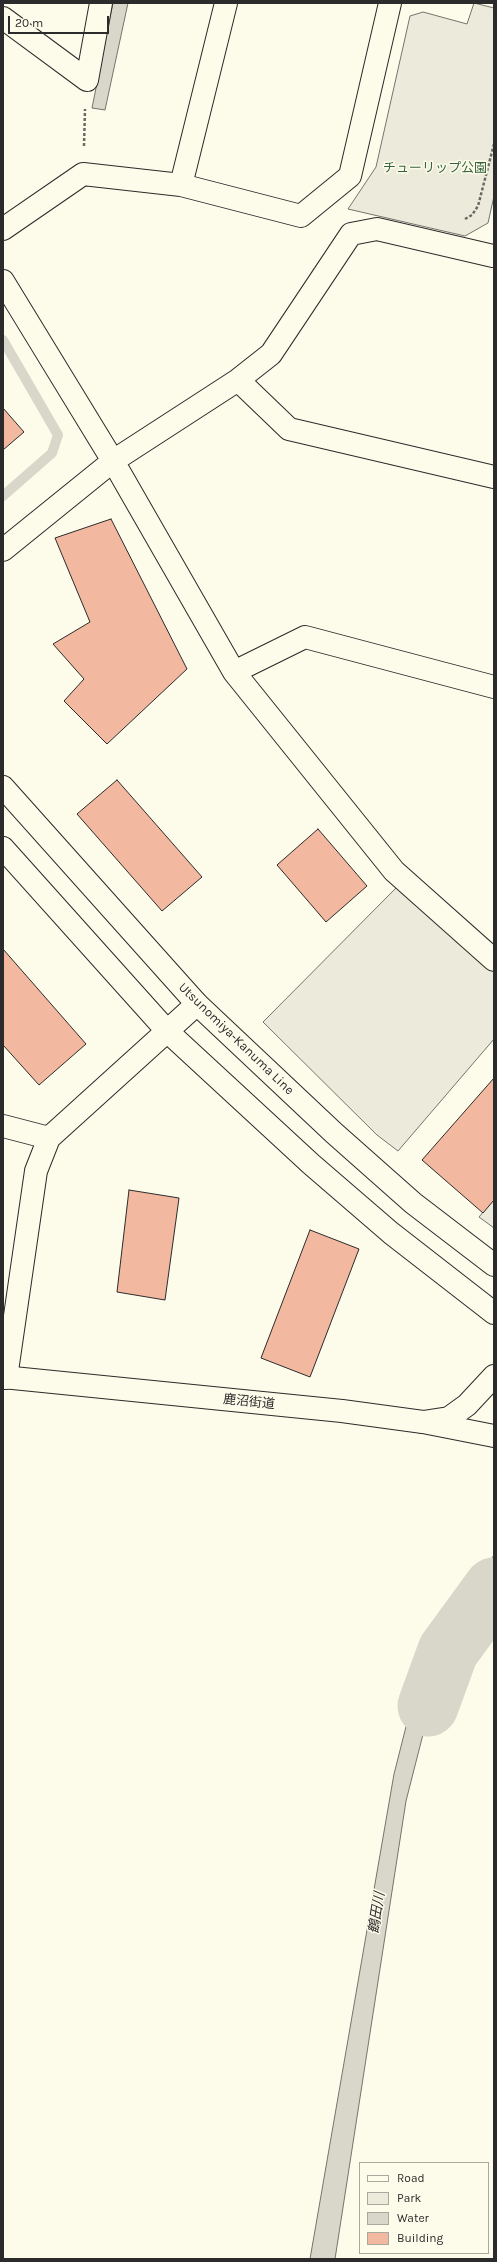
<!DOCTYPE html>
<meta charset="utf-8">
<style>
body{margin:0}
#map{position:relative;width:497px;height:2262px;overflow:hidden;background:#fdfbea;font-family:Karla,sans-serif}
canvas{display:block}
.frame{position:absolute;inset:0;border:4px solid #2b2b2b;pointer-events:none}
.legend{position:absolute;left:359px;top:2162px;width:130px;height:92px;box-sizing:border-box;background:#fdfbea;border:1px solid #a9a89e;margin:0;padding:5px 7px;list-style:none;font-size:12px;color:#2b2b2b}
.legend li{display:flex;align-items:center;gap:8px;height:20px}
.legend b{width:20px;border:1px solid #a9a89e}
.scale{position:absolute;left:8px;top:16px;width:101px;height:18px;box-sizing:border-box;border:2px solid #2b2b2b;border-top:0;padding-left:5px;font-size:12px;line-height:14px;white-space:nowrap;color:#2b2b2b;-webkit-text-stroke:3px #fdfbea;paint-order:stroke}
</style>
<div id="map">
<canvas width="497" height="2262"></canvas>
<div class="frame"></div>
<ul class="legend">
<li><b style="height:5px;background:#fdfbea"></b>Road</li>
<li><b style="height:11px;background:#ecebdb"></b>Park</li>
<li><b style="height:11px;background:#d8d7c9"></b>Water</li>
<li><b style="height:11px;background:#f2b8a0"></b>Building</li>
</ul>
<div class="scale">20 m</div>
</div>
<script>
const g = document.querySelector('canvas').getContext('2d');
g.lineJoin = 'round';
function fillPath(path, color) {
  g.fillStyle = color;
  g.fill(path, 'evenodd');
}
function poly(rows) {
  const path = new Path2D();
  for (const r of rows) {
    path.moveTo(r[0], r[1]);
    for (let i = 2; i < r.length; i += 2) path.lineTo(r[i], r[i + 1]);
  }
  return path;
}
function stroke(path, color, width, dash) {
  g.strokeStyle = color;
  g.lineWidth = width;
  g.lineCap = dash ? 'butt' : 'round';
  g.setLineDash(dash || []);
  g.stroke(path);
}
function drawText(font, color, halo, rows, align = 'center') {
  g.font = font + ' Karla,"Noto Sans JP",sans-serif';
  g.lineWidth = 3;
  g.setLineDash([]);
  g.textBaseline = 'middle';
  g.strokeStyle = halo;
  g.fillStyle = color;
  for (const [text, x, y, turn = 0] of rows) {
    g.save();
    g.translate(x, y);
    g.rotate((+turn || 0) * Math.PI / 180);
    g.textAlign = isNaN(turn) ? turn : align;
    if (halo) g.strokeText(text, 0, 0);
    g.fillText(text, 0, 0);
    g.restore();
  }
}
const green = poly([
 [474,3,494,8,494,196,488,223,465,236,348,209,376,167,410,16,423,12,467,24,474,3]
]);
const parking = poly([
 [400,884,494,972,494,1039,398,1151,377,1135,263,1022,400,884],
 [494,1199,494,1228,479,1217,494,1199]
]);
const water = poly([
 [113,3,128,3,105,110,92,108,113,3],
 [494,1555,494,1580,450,1653,431,1703,406,1801,335,2259,310,2259,394,1774,412,1703,451,1619,494,1555]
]);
const stream = poly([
 [3,340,58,435,52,453,3,496]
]);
const river = poly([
 [428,1706,448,1651,494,1588]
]);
const building = poly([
 [3,408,24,432,3,450,3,408],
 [111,519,187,669,107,744,64,701,84,679,53,644,90,622,55,538,111,519],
 [117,780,202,877,162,911,77,814,117,780],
 [318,829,367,886,326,922,277,865,318,829],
 [3,949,86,1044,39,1085,3,1045,3,949],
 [494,1078,494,1200,483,1213,422,1160,494,1078],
 [129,1190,179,1198,165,1300,117,1292,129,1190],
 [310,1230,359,1249,310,1377,261,1358,310,1230]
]);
const path = poly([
 [84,146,85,109],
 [465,219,472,215,478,206,494,144]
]);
const street = poly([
 [3,18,87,80,101,3],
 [181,185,301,216,350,176,390,3],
 [3,229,83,174,181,185,226,3],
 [3,281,113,461,234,672,394,871,494,960],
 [238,380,289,429,494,477],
 [3,550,113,461,238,380,271,354,351,234,377,229,493,256],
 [234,672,305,637,494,687],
 [3,1126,49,1138],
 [6,1378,36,1171,49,1138,197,1004],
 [423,1422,449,1418,467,1405,494,1376]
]);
const secondary = poly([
 [3,1377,342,1411,423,1422,494,1436]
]);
const primary = poly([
 [3,787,197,1004,334,1133,413,1203,494,1265],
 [3,848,168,1032,311,1164,391,1233,494,1313]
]);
const parkNames = [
 ["チューリップ公園",435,168]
];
const streetNames = [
 ["Utsunomiya-Kanuma Line",236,1039,44],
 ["鹿沼街道",249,1402,6]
];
const waterNames = [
 ["鶴田川",377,1913,-81]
];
fillPath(green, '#ecebdb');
stroke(green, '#74746e', 1);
fillPath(parking, '#eceadb');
stroke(parking, '#74746e', 1);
fillPath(water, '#d8d7c9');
stroke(water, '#74746e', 1);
stroke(stream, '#d8d7c9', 10);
stroke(river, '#d8d7c9', 61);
fillPath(building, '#f2b8a0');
stroke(building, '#2b2b2b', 1);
stroke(street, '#2b2b2b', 24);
stroke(secondary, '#2b2b2b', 24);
stroke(primary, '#2b2b2b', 24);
stroke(path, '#6a6964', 2.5, [3, 2]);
stroke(street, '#fdfbea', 22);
stroke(secondary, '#fdfbea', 22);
stroke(primary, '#fdfbea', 22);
drawText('13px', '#34623c', '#fdfbea', parkNames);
drawText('13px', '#2b2b2b', '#fdfbea', streetNames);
drawText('italic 14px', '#2b2b2b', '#fdfbea', waterNames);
</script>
